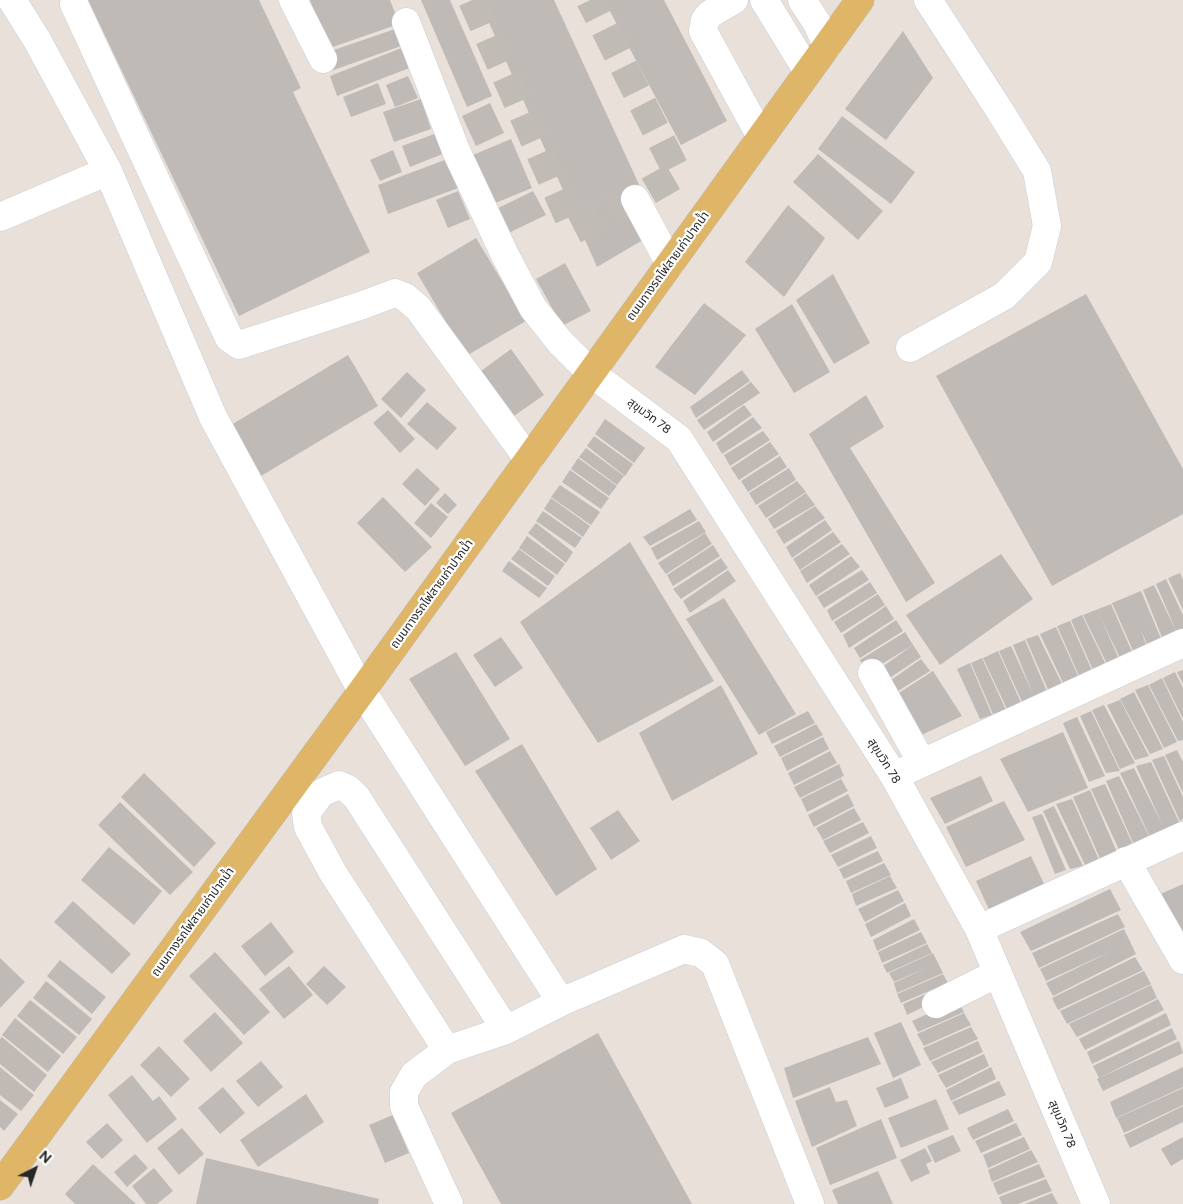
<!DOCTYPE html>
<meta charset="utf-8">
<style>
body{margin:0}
#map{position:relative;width:1183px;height:1204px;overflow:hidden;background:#e8e0d9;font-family:Figtree,sans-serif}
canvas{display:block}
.north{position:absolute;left:10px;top:1144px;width:50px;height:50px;-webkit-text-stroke:4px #fff;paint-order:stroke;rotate:41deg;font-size:14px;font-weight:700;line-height:20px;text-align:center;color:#272727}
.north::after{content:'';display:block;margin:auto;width:18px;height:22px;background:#272727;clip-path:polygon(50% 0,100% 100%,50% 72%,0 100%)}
</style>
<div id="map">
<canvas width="1183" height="1204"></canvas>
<div class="north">N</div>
</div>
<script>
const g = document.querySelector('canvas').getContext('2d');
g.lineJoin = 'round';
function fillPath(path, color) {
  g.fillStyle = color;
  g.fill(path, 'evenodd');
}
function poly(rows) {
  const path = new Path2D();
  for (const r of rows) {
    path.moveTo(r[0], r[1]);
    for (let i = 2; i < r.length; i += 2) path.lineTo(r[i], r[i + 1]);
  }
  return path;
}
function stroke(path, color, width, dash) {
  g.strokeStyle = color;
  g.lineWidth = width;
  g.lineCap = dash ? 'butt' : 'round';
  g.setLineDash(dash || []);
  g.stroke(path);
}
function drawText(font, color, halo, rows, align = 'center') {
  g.font = font + ' Figtree,"Noto Sans Thai",sans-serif';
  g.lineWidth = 4.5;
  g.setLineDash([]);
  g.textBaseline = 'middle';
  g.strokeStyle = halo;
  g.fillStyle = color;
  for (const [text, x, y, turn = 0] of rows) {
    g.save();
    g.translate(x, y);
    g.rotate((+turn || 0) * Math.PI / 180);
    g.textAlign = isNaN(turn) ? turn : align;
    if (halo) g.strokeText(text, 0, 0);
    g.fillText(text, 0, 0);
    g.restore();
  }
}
const building = poly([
 [88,0,259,0,301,88,293,92,370,252,239,316],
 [310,0,390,0,399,24,327,49],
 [421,0,450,0,492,96,467,107],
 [479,0,554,0,660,230,597,267],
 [604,0,664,0,727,121,681,145],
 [398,28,404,45,328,72,322,54],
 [903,31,933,78,886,140,845,109],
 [404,47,412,67,337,96,330,76],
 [408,76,418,98,395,107,386,85],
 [378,83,386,104,351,117,343,97],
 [421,99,431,129,394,142,383,112],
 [490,103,504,133,476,146,462,116],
 [842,116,915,172,891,204,818,149],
 [437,133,445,153,410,167,402,146],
 [511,139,532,188,488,206,468,157],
 [393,150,402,172,380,181,370,160],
 [818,154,883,211,858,240,793,182],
 [450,158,461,187,388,214,378,185],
 [458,191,470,219,448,228,436,200],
 [533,191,546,215,500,237,488,213],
 [788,205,825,238,784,297,745,262],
 [476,238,526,321,466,356,417,273],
 [565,263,591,311,562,326,536,279],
 [833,274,870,343,834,364,796,300],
 [1086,294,1183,469,1183,514,1052,586,936,376],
 [704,303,746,335,695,395,655,367],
 [792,304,830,372,794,393,755,329],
 [511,349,544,395,514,416,481,371],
 [348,355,378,406,256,479,226,428],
 [742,370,750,381,696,418,690,407],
 [407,372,426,390,401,418,381,399],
 [751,382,760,393,704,430,697,420],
 [866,395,884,427,850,448,935,583,906,602,809,434],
 [427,402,457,428,437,450,407,424],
 [744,405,752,415,713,442,707,432],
 [388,410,415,439,400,453,373,423],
 [753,417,762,428,722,454,716,443],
 [605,419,645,448,634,463,595,434],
 [763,431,770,440,730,466,724,455],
 [594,436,633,464,625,476,587,446],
 [770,442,779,454,739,480,731,468],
 [586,448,624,476,617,485,579,457],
 [780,456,787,467,748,492,741,481],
 [578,458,617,486,609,496,571,469],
 [417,468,440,489,425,506,402,484],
 [789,468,796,480,756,505,749,493],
 [570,470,609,498,601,509,562,482],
 [797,481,806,492,766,518,758,506],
 [560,485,600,512,591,525,551,497],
 [445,493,457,505,448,514,436,503],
 [806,493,815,505,774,529,768,519],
 [383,497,432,547,405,572,357,523],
 [551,498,590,526,583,537,544,509],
 [431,503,448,517,431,538,414,523],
 [815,506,825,518,784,544,776,531],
 [690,509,697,520,650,546,643,537],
 [543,511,582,538,575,548,536,521],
 [825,520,832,530,792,558,786,547],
 [699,521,706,532,657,560,651,548],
 [536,523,573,552,566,563,528,533],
 [833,532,841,542,800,570,793,559],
 [705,533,712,544,666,574,658,563],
 [527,536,565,564,557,575,519,548],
 [630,542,714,681,598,743,520,622],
 [842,544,850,554,807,583,800,571],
 [713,545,720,556,673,586,667,575],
 [519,549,555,576,548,586,511,559],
 [1001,554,1033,599,940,665,906,615],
 [851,556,860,567,816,596,809,585],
 [721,558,728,568,681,599,673,589],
 [509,561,547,588,539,598,502,571],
 [728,570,736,581,690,613,683,601],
 [862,570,869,580,824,608,817,597],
 [1180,573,1183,580,1183,610,1168,578],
 [1166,579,1183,615,1183,633,1163,640,1143,590,1154,585,1177,633,1156,584],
 [870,582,877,593,832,621,827,610],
 [1141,591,1162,641,1148,646,1141,631,1147,647,1134,653,1112,603],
 [878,594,885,605,841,633,834,622],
 [724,598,796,714,759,735,686,619],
 [1111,604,1133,654,1120,658,1100,616,1119,659,1107,664,1083,615],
 [886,606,894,619,849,648,843,635],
 [1082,615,1106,665,1093,670,1071,620],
 [896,620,903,631,860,658,854,648],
 [1070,621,1093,673,1080,678,1057,626],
 [1056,627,1080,680,1064,685,1040,634],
 [905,632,913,645,867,673,860,660],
 [1038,635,1063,686,1049,692,1026,639],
 [501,637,523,668,495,687,473,655],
 [1025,640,1048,694,1023,704,999,651,1011,646,1033,694,1013,645],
 [913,645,921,657,882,683,875,672],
 [998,651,1022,705,1007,709,983,658],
 [456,652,510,739,465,766,409,679],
 [982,658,1006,710,993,714,971,663],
 [921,659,930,671,890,696,884,685],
 [970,663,992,715,980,719,957,669],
 [1183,670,1183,684,1177,672],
 [933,671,962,716,913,739,891,698],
 [1175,672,1183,688,1183,719,1163,678],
 [1162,678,1183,722,1183,740,1178,741,1149,685],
 [721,685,758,754,672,801,639,733],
 [1148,685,1177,742,1164,748,1135,690],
 [1134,692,1163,749,1150,754,1120,699],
 [1120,700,1149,756,1135,760,1107,705],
 [1104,705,1135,763,1120,769,1092,710],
 [808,711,815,723,772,744,766,732],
 [1091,711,1120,771,1106,773,1080,716],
 [1077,717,1105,776,1089,782,1063,723],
 [816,724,823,735,780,757,774,746],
 [1063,732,1088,788,1028,812,1000,759],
 [823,737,829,749,787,771,781,758],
 [522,744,597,869,556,896,475,771],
 [1177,750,1183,762,1183,793,1165,755],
 [830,751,837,763,794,785,788,773],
 [1164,756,1183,797,1183,819,1180,821,1152,760],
 [1151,762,1180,824,1150,837,1120,773,1134,768,1163,826,1136,766],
 [839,764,844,776,800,798,794,787],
 [144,773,216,843,194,867,121,797],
 [981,776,993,801,945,824,930,798],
 [1119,776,1150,838,1134,845,1106,781],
 [841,779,848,791,807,812,801,799],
 [1105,784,1134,847,1120,852,1091,789],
 [1090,790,1117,852,1101,861,1073,797],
 [848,794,854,806,814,827,808,815],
 [1072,799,1099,860,1085,865,1056,804],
 [1004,801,1025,840,966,867,946,827],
 [120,802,193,872,170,895,98,825],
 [1054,806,1083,866,1070,869,1043,811],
 [854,808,861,820,823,840,816,828],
 [618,810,640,841,611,860,590,828],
 [1042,814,1066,870,1055,874,1032,817],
 [863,822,869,833,830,853,823,841],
 [871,836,877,848,838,867,831,855],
 [109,847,162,891,134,925,81,880],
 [878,851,883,861,844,879,839,869],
 [1031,856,1045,886,991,914,976,881],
 [884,863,891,875,851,893,846,881],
 [890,876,897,888,856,906,852,894],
 [1183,884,1183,945,1156,896],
 [1110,889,1121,910,1031,951,1020,932],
 [898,890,904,901,865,922,858,909],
 [73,901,131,954,112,974,54,922],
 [905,903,911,916,871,937,865,924],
 [1118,914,1125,927,1039,968,1032,953],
 [914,919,920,930,877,951,873,940],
 [271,922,294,952,265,976,241,946],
 [1124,929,1136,954,1053,996,1046,983,1114,950,1046,981,1040,969],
 [921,932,927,943,882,963,878,952],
 [927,944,932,953,887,973,883,965],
 [215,952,270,1012,244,1035,189,976],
 [933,953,943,973,897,993,894,983,928,967,894,982,889,973],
 [1135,957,1143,970,1058,1010,1052,998],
 [0,958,25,982,0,1008],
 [60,960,106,997,92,1014,47,976],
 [289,966,313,995,284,1019,259,989],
 [324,966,346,987,327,1005,306,984],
 [1144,971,1151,984,1067,1024,1060,1011],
 [943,974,948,983,901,1003,897,994],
 [46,981,92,1019,79,1035,33,998],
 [948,984,952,993,907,1015,903,1004],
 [1151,985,1157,998,1077,1037,1069,1024],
 [1158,999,1164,1010,1085,1050,1079,1039],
 [30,1000,77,1037,63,1054,17,1016],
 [958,1000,964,1012,918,1032,912,1021],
 [215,1012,243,1043,211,1072,183,1041],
 [964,1013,971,1025,924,1046,917,1034],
 [1166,1013,1171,1025,1092,1064,1087,1052],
 [15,1018,61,1056,48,1072,2,1035],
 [901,1022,921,1065,893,1078,874,1033],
 [971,1027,978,1039,930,1061,923,1048],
 [1172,1028,1177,1039,1099,1078,1093,1066],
 [598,1033,692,1204,501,1204,451,1113],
 [2,1037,47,1075,34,1092,0,1064,0,1039],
 [868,1037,881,1064,793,1098,784,1068],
 [978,1041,983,1052,938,1073,931,1062],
 [1179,1041,1183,1053,1103,1091,1097,1079],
 [159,1046,190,1079,171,1097,140,1065],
 [984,1054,989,1066,946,1088,938,1075],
 [261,1061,283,1087,258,1107,236,1081],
 [0,1067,34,1095,21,1111,0,1095],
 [991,1067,996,1079,951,1101,946,1090],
 [1183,1067,1183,1087,1116,1118,1110,1102],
 [132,1075,153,1101,159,1096,177,1119,147,1143,108,1095],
 [901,1078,909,1098,885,1108,876,1088],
 [999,1081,1006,1095,959,1115,952,1102],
 [223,1087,245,1113,220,1134,198,1108],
 [830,1087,836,1102,847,1100,857,1126,812,1147,795,1101],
 [1183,1088,1183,1105,1124,1133,1117,1118],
 [306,1094,324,1122,258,1167,240,1140],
 [936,1099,949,1129,901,1148,888,1118],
 [0,1100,18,1114,4,1131,0,1127],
 [1183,1106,1183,1122,1130,1148,1124,1135],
 [1008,1109,1014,1121,973,1140,967,1128],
 [393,1115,409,1153,385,1163,369,1125],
 [881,1119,897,1158,830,1185,816,1148],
 [107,1123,123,1140,102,1159,86,1142],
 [1016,1123,1022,1135,981,1153,975,1141],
 [182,1128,204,1154,179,1175,157,1148],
 [953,1135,961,1151,935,1163,927,1146],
 [1024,1137,1030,1149,988,1168,983,1155],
 [1183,1137,1183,1159,1171,1166,1161,1149],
 [925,1148,932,1161,926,1164,930,1173,911,1182,900,1160],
 [1031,1150,1038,1162,992,1182,988,1170],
 [135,1154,148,1168,127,1187,114,1172],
 [206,1158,379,1199,378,1204,196,1204],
 [93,1164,136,1204,75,1204,65,1194],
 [1039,1164,1045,1177,998,1195,993,1183],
 [154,1168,173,1191,157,1204,146,1204,132,1186],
 [878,1171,893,1204,838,1204,832,1190],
 [1046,1179,1052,1191,1018,1204,1002,1204,999,1197],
 [1052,1193,1058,1204,1025,1204]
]);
const minorTunnel = poly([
 [472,0,574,230,635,199,678,174,590,0]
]);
const minor = poly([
 [12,0,37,40,108,171,213,417,362,691,561,1002],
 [293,0,323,59],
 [734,0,710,14,705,20,703,31,761,137],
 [764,0,808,72],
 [802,0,817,23,827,46],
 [74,4,229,338,239,345,363,305,395,293,405,297,418,308,529,460],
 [406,22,457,153,505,255,533,308,560,342,591,373,679,439,894,776,979,929,1096,1204],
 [635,199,670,264],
 [0,217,108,171],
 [910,348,1004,296,1038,262,1047,226,1037,171,1000,111,928,0],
 [872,673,922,763],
 [894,776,1183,643],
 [1126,861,1183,960],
 [979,929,1183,836],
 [936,1004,998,973],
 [447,1050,333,873,308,827,306,813,321,793,339,785,348,789,357,798,506,1030],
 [449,1204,404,1106,404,1092,414,1075,447,1050,506,1030,561,1002,684,949,701,953,715,964,810,1204]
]);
const major = poly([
 [0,1186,362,691,860,0]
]);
const streetNames = [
 ["ถนนทางรถไฟสายเก่าปากน้ำ",668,266,-54],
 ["สุขุมวิท 78",649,416,37],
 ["ถนนทางรถไฟสายเก่าปากน้ำ",432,594,-54],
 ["สุขุมวิท 78",884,761,58],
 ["ถนนทางรถไฟสายเก่าปากน้ำ",193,922,-54],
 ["สุขุมวิท 78",1062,1124,67]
];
fillPath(building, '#c0bab6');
stroke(minorTunnel, '#c1bbb5', 28, [28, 14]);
stroke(minor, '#c8cdd7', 29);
stroke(major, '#bebebe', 29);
stroke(minor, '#fff', 28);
stroke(major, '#dfb567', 28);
drawText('12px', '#272727', '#fff', streetNames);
</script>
